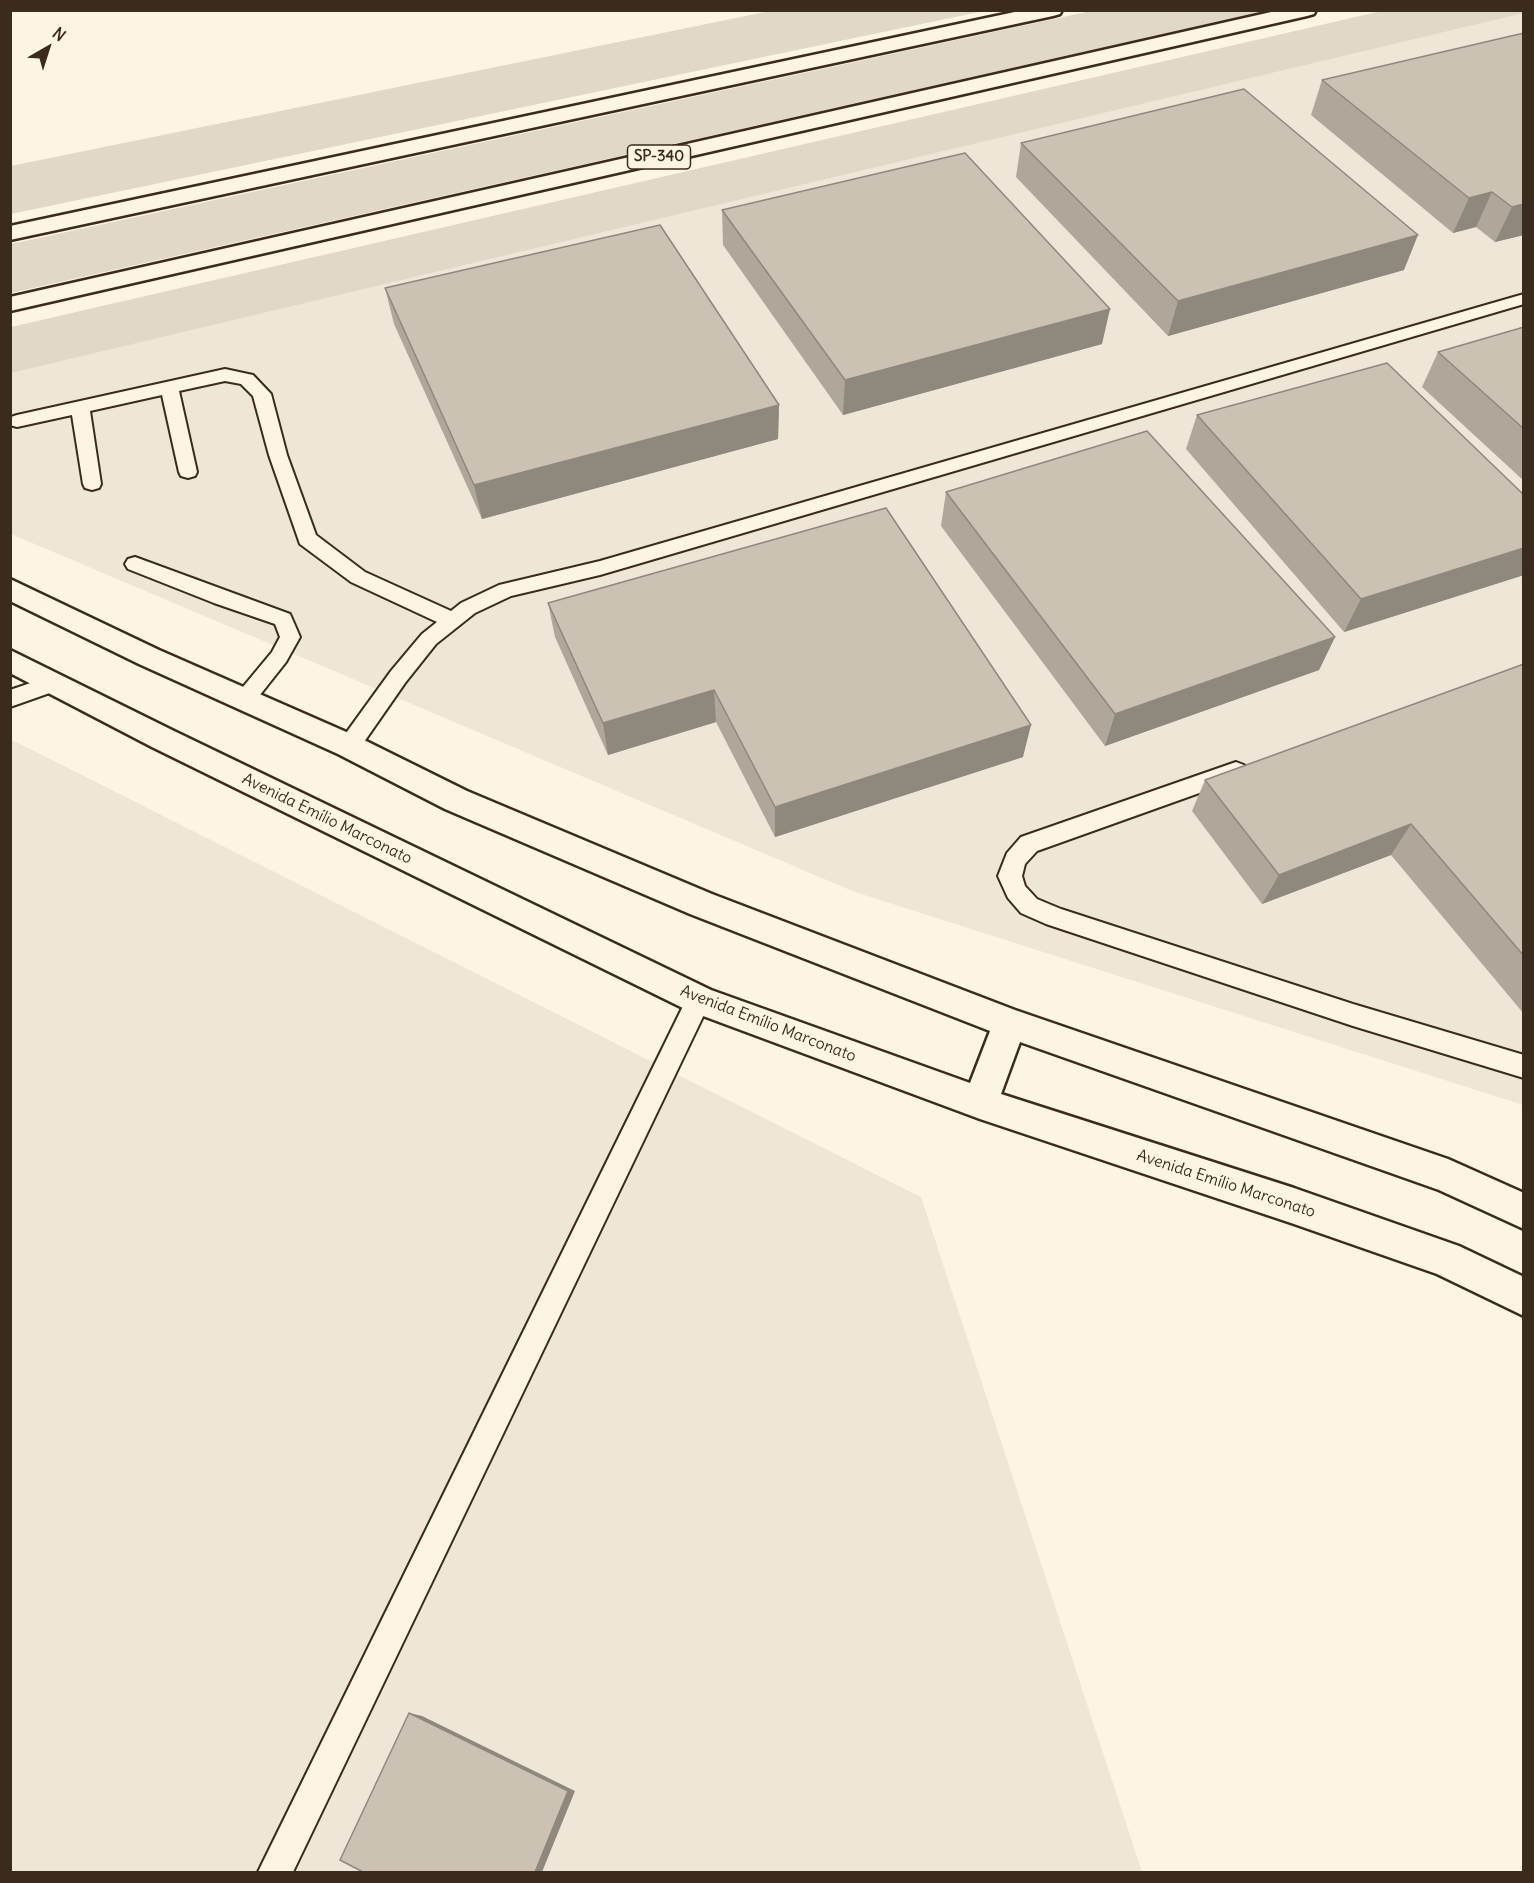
<!DOCTYPE html>
<meta charset="utf-8">
<style>
body{margin:0}
#map{position:relative;width:1534px;height:1883px;overflow:hidden;background:#fcf5e5;font-family:Delius,sans-serif}
canvas{display:block}
.frame{position:absolute;inset:0;border:12px solid #3b2a1e;pointer-events:none}
.north{position:absolute;left:18px;top:18px;width:60px;height:60px;-webkit-text-stroke:4px #fcf5e5;paint-order:stroke;rotate:39deg;font-size:16px;font-weight:700;line-height:24px;text-align:center;color:#3b2a1e}
.north::after{content:'';display:block;margin:auto;width:21px;height:27px;background:#3b2a1e;clip-path:polygon(50% 0,100% 100%,50% 72%,0 100%)}
</style>
<div id="map">
<canvas width="1534" height="1883"></canvas>
<div class="frame"></div>
<div class="north">N</div>
</div>
<script>
const g = document.querySelector('canvas').getContext('2d');
g.lineJoin = 'round';
function fillPath(path, color) {
  g.fillStyle = color;
  g.fill(path, 'evenodd');
}
function poly(rows) {
  const path = new Path2D();
  for (const r of rows) {
    path.moveTo(r[0], r[1]);
    for (let i = 2; i < r.length; i += 2) path.lineTo(r[i], r[i + 1]);
  }
  return path;
}
function stroke(path, color, width, dash) {
  g.strokeStyle = color;
  g.lineWidth = width;
  g.lineCap = dash ? 'butt' : 'round';
  g.setLineDash(dash || []);
  g.stroke(path);
}
function drawText(font, color, halo, rows, align = 'center') {
  g.font = font + ' Delius,sans-serif';
  g.lineWidth = 6;
  g.setLineDash([]);
  g.textBaseline = 'middle';
  g.strokeStyle = halo;
  g.fillStyle = color;
  for (const [text, x, y, turn = 0] of rows) {
    g.save();
    g.translate(x, y);
    g.rotate((+turn || 0) * Math.PI / 180);
    g.textAlign = isNaN(turn) ? turn : align;
    if (halo) g.strokeText(text, 0, 0);
    g.fillText(text, 0, 0);
    g.restore();
  }
}
const built = poly([
 [1523,13,1523,1105,855,892,11,534,10,373],
 [10,739,921,1197,1142,1872,11,1872]
]);
const green = poly([
 [775,10,984,11,11,214,11,166],
 [1386,10,1523,10,1524,13,11,373,11,327],
 [1091,11,1265,11,11,293,11,244]
]);
const lane = poly([
 [1524,294,1524,304,600,575,511,596,475,613,436,644,405,683,357,752,349,754,341,752,338,746,341,740,391,671,422,634,437,622,351,582,300,544,269,455,253,396,241,384,225,381,179,391,197,472,195,476,188,478,181,476,179,472,162,395,90,411,101,484,99,488,92,490,85,488,83,484,72,415,17,427,10,425,11,417,17,415,225,369,253,375,271,394,287,455,316,535,365,572,451,611,461,603,499,585,600,561,1524,294],
 [135,557,290,614,300,637,286,662,252,705,244,707,236,705,233,699,272,652,280,637,275,624,214,603,128,569,125,564,128,559,135,557],
 [54,675,61,677,65,683,61,689,10,707,10,690,54,675],
 [1236,762,1244,765,1247,771,1244,777,1037,851,1025,864,1022,876,1025,886,1037,899,1061,909,1353,1004,1524,1055,1524,1078,1353,1026,1046,924,1021,913,1008,898,998,876,1007,853,1021,837,1236,762],
 [699,989,708,992,711,1000,293,1872,258,1872,690,992,699,989]
]);
const secondary = poly([
 [10,579,159,650,360,738,467,791,712,894,1015,1010,1448,1159,1524,1193,1524,1229,1439,1190,1020,1042,1001,1094,1294,1188,1459,1246,1524,1277,1524,1316,1437,1274,1294,1224,980,1119,687,1010,152,747,10,673,10,650,174,731,711,990,970,1083,990,1031,690,914,445,809,338,754,139,664,10,601,10,579]
]);
const highway = poly([
 [1024,10,1062,10,1060,14,1053,16,10,240,10,226,1024,10],
 [1280,10,1316,10,1314,14,1307,16,10,311,10,297,1280,10]
]);
const wall = poly([
 [1524,33,1524,235,1495,242,1476,227,1453,233,1311,115,1322,80],
 [1021,143,1404,270,1168,336,1016,177],
 [722,210,1102,344,843,415,723,245],
 [385,288,779,405,778,439,482,519,394,324],
 [1524,327,1524,481,1422,387,1438,352],
 [1197,415,1524,495,1524,575,1344,632,1186,449],
 [946,492,1335,637,1319,670,1105,746,941,526],
 [548,603,1023,757,775,837,716,722,608,755,555,637],
 [1524,664,1524,1014,1391,855,1262,904,1192,811,1205,780]
]);
const shadedWall = poly([
 [1492,192,1476,227,1453,233,1469,198],
 [1524,204,1524,235,1495,242,1512,207],
 [1418,235,1404,270,1168,336,1178,301],
 [1110,309,1102,344,843,415,845,380],
 [779,405,778,439,482,519,474,485],
 [1524,548,1524,575,1344,632,1361,599],
 [1335,637,1319,670,1105,746,1115,714],
 [714,690,716,722,608,755,603,723],
 [1031,725,1023,757,775,837,775,807],
 [1411,824,1391,855,1262,904,1279,875],
 [409,1713,422,1716,575,1791,542,1872,535,1872]
]);
const building = poly([
 [1524,33,1524,204,1512,207,1492,192,1469,198,1322,80,1524,33],
 [1244,89,1418,235,1178,301,1021,143,1244,89],
 [965,153,1110,309,845,380,722,210,965,153],
 [660,225,779,405,474,485,385,288,660,225],
 [1524,327,1524,429,1438,352,1524,327],
 [1387,363,1524,495,1524,548,1361,599,1197,415,1387,363],
 [1147,431,1335,637,1115,714,946,492,1147,431],
 [886,508,1031,725,775,807,714,690,603,723,548,603,886,508],
 [1524,664,1524,956,1411,824,1279,875,1205,780,1524,664],
 [409,1713,568,1791,535,1872,363,1872,340,1860,409,1713]
]);
const shields = [
 [659,157,63]
];
const shieldNames = [
 ["SP-340",659,157]
];
const streetNames = [
 ["Avenida Emílio Marconato",327,819,26],
 ["Avenida Emílio Marconato",768,1024,21],
 ["Avenida Emílio Marconato",1226,1184,18]
];
fillPath(built, '#eee6d6');
fillPath(green, '#e0d8c8');
stroke(lane, '#3b2a1e', 4);
stroke(secondary, '#3b2a1e', 5);
stroke(highway, '#3b2a1e', 5);
fillPath(lane, '#fcf5e5');
fillPath(secondary, '#fcf5e5');
fillPath(highway, '#fcf5e5');
fillPath(wall, '#afa79a');
fillPath(shadedWall, '#8f887d');
fillPath(building, '#ccc2b3');
stroke(building, '#8f887d', 1.5);
for (const [x, y, w] of shields) {
  const box = new Path2D();
  box.roundRect(x - w / 2, y - 12, w, 24, 4.5);
  g.fillStyle = '#fcf5e5';
  g.fill(box);
  stroke(box, '#3b2a1e', 1.5);
}
drawText('bold 15px', '#3b2a1e', null, shieldNames);
drawText('16px', '#3b2a1e', '#fcf5e5', streetNames);
</script>
